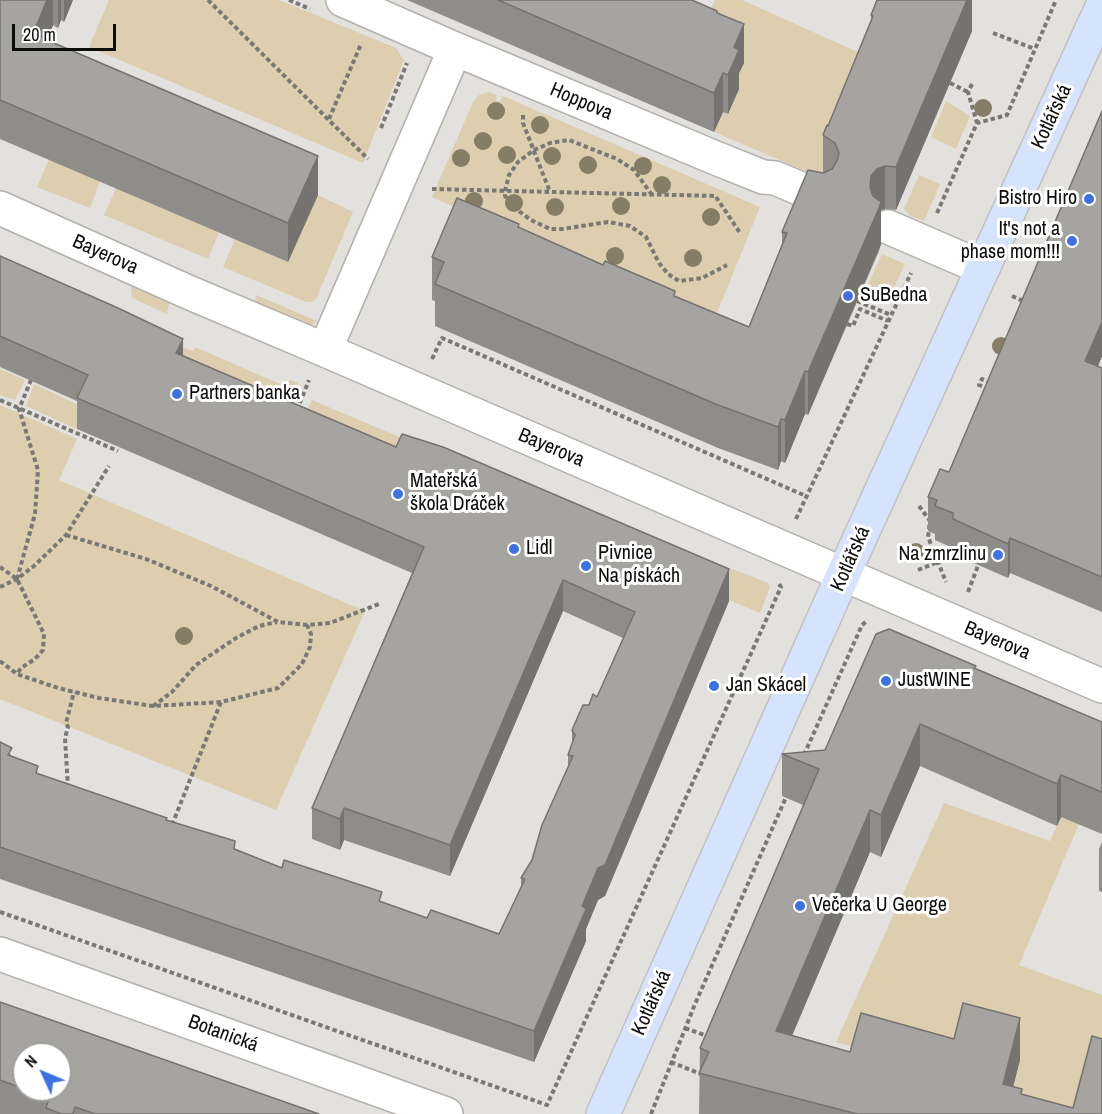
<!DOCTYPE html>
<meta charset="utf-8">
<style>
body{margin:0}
#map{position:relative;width:1102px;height:1114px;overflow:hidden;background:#e3e1dd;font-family:"Archivo Narrow",sans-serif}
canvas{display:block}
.north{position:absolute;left:12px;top:1042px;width:60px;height:60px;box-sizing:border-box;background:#fff;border:2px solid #9e9e9d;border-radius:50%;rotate:314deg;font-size:16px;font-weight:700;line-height:24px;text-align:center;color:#0c0c0a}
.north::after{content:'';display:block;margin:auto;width:21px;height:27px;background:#3e72e2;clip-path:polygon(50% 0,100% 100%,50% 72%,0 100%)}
.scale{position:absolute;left:12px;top:24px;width:104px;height:27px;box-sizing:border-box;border:3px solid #0c0c0a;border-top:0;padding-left:8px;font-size:18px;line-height:21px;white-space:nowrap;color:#0c0c0a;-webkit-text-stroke:4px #fff;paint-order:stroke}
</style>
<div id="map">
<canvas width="1102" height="1114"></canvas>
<div class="north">N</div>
<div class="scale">20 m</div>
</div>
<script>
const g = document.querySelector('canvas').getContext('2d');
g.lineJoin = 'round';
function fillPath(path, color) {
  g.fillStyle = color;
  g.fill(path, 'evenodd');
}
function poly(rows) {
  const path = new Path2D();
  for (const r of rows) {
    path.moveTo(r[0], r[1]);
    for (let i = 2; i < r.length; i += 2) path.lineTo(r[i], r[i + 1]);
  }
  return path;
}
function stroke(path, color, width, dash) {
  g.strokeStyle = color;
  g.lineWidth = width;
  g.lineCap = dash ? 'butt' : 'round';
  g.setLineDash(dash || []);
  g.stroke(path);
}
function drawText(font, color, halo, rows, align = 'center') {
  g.font = font + ' "Archivo Narrow",sans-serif';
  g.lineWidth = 6;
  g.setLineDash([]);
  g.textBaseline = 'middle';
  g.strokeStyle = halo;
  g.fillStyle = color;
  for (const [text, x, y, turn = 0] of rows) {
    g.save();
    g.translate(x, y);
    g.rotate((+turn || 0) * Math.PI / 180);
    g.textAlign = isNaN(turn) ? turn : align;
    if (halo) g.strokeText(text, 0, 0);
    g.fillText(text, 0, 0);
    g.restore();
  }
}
const green = poly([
 [109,0,279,0,396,48,404,60,363,163,89,47],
 [715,0,742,0,871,58,822,178,714,132,723,112,729,114,739,89,698,41],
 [489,92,497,95,496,101,501,101,502,96,510,99,760,207,715,318,539,245,432,197,473,102,479,95],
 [946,101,970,116,956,149,931,137],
 [49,159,100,181,90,208,37,187],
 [919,175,940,184,924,221,910,216,904,209],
 [116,188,219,232,208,259,104,215],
 [318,195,353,212,316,299,311,302,306,302,223,267,235,239,288,262],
 [882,254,905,264,889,299,866,289],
 [130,275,170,299,167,314,132,298],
 [256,295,317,321,311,325,305,325,255,305],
 [177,340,185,343,183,347,193,351,195,347,287,387,290,380,298,383,288,405,171,355],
 [0,369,25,380,15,400,0,395],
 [34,384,87,409,77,429,26,406],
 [312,400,411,442,419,459,307,411],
 [0,405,77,439,59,480,365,611,276,810,0,699],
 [709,560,768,583,770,587,760,613,698,587],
 [944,803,1050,841,1061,817,1079,824,1019,965,1102,995,1102,1081,1082,1114,1010,1099,1020,1060,940,1071,836,1042]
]);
const path = poly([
 [208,0,368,159],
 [289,0,310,9],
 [993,33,1035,49],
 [950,83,968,92],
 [972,84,968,92,977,123],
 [523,115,523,123,550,192],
 [329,119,361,44],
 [381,128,407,63],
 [432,189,715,196],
 [652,195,634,170,617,159,569,140,550,143,534,150,518,162,509,175,505,191,505,196,516,209,531,220,550,229,562,229,608,222,630,226,646,237,659,263,668,274,679,281,702,278,727,265],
 [716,197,740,233],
 [937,213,977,123,1007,115,1056,0],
 [1032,253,1045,259],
 [1012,296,1025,302],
 [857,301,891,315],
 [847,324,853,326,860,309,888,321],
 [432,359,442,338,806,496],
 [989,389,979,385,982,379,991,383],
 [0,400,118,451],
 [297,410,309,380],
 [919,506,930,521,928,537,946,582],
 [796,519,911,273],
 [66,535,146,559,211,586,278,622,307,625,330,623,379,604],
 [0,567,17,579,44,634,43,650,35,659,21,668,17,674],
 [918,570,958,554],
 [17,579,35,514,38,470,19,409,31,380],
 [0,587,17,579,34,566,66,535,109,466],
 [968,592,979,563],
 [0,661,17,674,58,688,99,698,153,706,221,702,278,688,302,664,310,647,311,634,307,625],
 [153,706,172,692,196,665,236,638,259,626,277,622],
 [804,755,862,625,867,621],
 [68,788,65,738,68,727,66,723,74,692],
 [172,825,221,702],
 [0,912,547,1105,781,587,779,584],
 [685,1028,710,1037],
 [671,1062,703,1075],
 [651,1114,695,1004,787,795]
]);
const minor = poly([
 [343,0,455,49,718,159,763,177,775,178,820,197],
 [0,208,188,292,325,350,1102,686],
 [888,227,983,268],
 [325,350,455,49],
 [0,954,446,1114]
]);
const major = poly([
 [603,1114,843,575,1102,7]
]);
const trees = [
 [983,108],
 [496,111],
 [540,125],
 [483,141],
 [507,155],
 [552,156],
 [461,158],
 [588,165],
 [643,166],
 [662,185],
 [474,201],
 [514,203],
 [621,206],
 [555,207],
 [711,217],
 [615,256],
 [693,258],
 [1001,346],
 [916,552],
 [184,636]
];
const wall = poly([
 [0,0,73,0,64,22,61,20,58,28,53,25,47,40,318,195,288,262,0,139],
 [407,0,692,0,717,13,744,63,739,73,739,89,728,114,723,112,714,132],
 [972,0,972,31,896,210,885,209,881,210,881,244,879,251,808,415,805,414,785,463,781,461,778,470,718,448,435,326,435,301,432,300,432,257,519,228,675,296,749,327,782,245,782,232,823,173,823,135,828,126,871,23,871,15],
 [1102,111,1102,356,1098,367,1102,368,1102,612,1010,573,1008,578,953,554,953,548,935,540,935,534,928,531,928,497,949,472],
 [0,256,183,355,729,601,605,896,598,900,586,929,586,941,534,1062,0,879,0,742,12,756,38,774,167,820,282,868,382,902,427,918,499,934,521,887,521,878,532,860,568,767,568,755,572,744,572,730,589,705,597,697,623,638,563,611,450,876,344,840,340,850,312,839,312,808,412,573,77,429,77,401,0,367],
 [976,669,1102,722,1102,834,1061,817,1057,826,920,766,881,857,870,852,792,1036,850,1052,1020,1060,1013,1087,1022,1094,1073,1108,1102,1114,699,1114,700,1048,803,805,782,796,782,754,825,750],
 [1102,842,1102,892,1099,891,1099,849],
 [0,1002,319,1114,0,1114],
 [24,1054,60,1090,24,1090]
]);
const shadedWall = poly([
 [47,0,53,0,53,25,33,73,33,34],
 [58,0,61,0,61,20,58,28],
 [64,0,73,0,64,22],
 [967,0,972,0,972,31,896,210,896,167],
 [744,24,744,63,739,73,739,89,728,114,728,75,734,47],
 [723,73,723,112,714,132,714,93],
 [318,156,318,195,288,262,288,223],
 [885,166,885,209,881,210,881,244,808,415,808,372,870,187,871,176,877,169],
 [1102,322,1102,356,1085,396,1085,361],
 [183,339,183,370,176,353],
 [805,371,805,414,785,463,785,420],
 [781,419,781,461,778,470,778,427],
 [1010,538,1010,573,1008,578,1008,544],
 [729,569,729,601,605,896,598,900,586,929,586,941,534,1062,534,1031,582,906],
 [563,580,563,611,450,876,450,845],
 [920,724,920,766,881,857,881,815],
 [1061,775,1061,817,1057,826,1057,784],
 [344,808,344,840,340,850,340,819],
 [870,810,870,852,776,1073,776,1031],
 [1020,1018,1020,1060,1006,1114,1003,1084]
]);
const building = poly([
 [0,0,47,0,33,34,318,156,288,223,0,100,0,0],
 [498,0,692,0,717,11,717,13,744,24,734,47,739,50,728,75,723,73,714,93,498,0],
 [877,0,967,0,896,167,885,166,877,169,871,176,870,187,873,196,881,202,879,208,808,372,805,371,785,420,781,419,778,427,718,405,435,284,444,262,432,257,457,198,519,224,518,227,603,265,605,261,675,291,674,296,749,327,787,233,782,232,808,170,823,173,832,169,837,161,839,153,835,143,823,135,827,125,828,126,873,16,871,15,877,0],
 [1102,111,1102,322,1085,361,1102,368,1102,577,1010,538,1008,544,953,519,953,513,935,506,937,500,928,497,940,469,949,472,1102,111],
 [0,256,118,308,183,339,176,353,396,447,402,434,443,447,729,569,605,865,598,868,582,906,586,909,534,1031,0,847,0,742,12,748,8,755,38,766,36,773,167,818,166,820,235,841,234,849,282,868,284,860,382,892,379,901,427,918,431,910,499,934,525,879,521,878,532,860,542,825,573,756,568,755,575,735,572,730,583,705,589,705,593,694,597,697,635,612,563,580,450,845,344,808,340,819,312,808,424,547,77,398,88,375,0,336,0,256],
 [889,629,976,666,974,668,1102,722,1102,792,1061,775,1057,784,920,724,881,815,870,810,776,1031,850,1052,861,1013,954,1039,963,1003,1020,1018,1003,1084,1022,1089,1021,1094,1073,1108,1092,1036,1102,1039,1102,1114,857,1114,699,1073,709,1052,700,1048,819,769,782,754,825,750,876,634,889,629],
 [0,1002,319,1114,95,1114,75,1107,73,1114,61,1114,46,1108,49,1098,27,1090,60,1090,60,1054,24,1054,24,1089,0,1080,0,1002]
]);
const markers = [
 [1089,199,6,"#3e72e2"],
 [1072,241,6,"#3e72e2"],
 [848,296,6,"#3e72e2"],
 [177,394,6,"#3e72e2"],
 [398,494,6,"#3e72e2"],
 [514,549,6,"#3e72e2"],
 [998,555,6,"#3e72e2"],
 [586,566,6,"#3e72e2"],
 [886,681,6,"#3e72e2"],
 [714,686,6,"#3e72e2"],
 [800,906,6,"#3e72e2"]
];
const streetNames = [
 ["Hoppova",581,102,23],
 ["Kotlářská",1052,117,-65],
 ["Bayerova",105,255,24],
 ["Bayerova",551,448,23],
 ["Kotlářská",851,559,-66],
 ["Bayerova",997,641,23],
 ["Kotlářská",652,1003,-66],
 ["Botanická",223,1034,20]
];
const poiNames = [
 ["Bistro Hiro",1077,199,"right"],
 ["It's not a",1060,230,"right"],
 ["phase mom!!!",1060,253,"right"],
 ["SuBedna",860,296],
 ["Partners banka",189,394],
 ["Mateřská",410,482],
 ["škola Dráček",410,505],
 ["Lidl",526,549],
 ["Pivnice",598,554],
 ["Na pískách",598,577],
 ["Na zmrzlinu",986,555,"right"],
 ["JustWINE",898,681],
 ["Jan Skácel",726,686],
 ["Večerka U George",812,906]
];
fillPath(green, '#dcceaf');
stroke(minor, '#b2b0ac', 36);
stroke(major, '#c0c0bf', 36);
stroke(path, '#797875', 4, [4.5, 3]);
stroke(minor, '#fff', 33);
stroke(major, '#d6e3fd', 33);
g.fillStyle = '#867d66';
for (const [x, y] of trees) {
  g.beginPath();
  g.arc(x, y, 9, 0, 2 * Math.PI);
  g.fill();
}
fillPath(wall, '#8f8d8a');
fillPath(shadedWall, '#747370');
fillPath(building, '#a6a4a0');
stroke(building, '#747370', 1.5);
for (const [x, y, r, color] of markers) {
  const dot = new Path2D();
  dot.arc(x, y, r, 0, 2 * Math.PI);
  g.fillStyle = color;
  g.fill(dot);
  stroke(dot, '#fff', 2);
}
drawText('20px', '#0c0c0a', '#fff', streetNames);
drawText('20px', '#0c0c0a', '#fff', poiNames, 'left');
</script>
